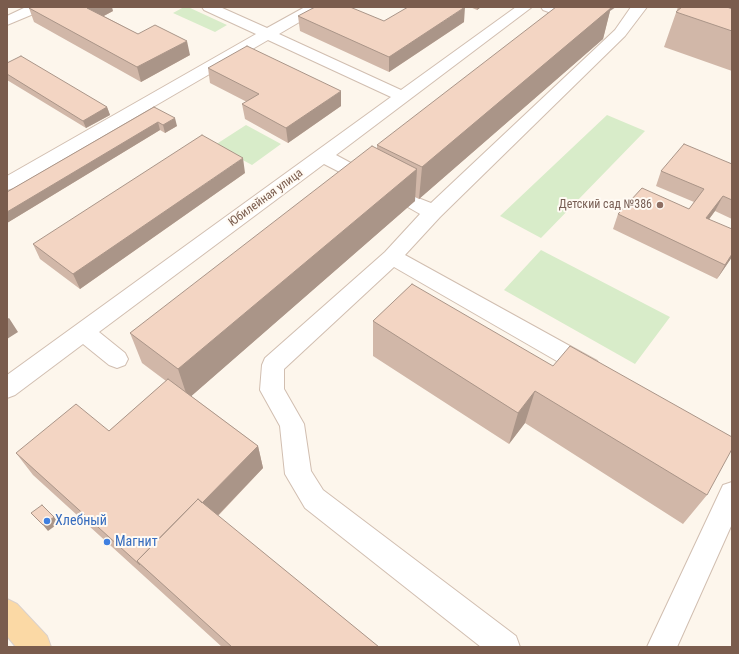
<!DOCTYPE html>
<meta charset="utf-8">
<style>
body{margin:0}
#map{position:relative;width:739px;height:654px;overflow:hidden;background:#fdf6ec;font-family:"Roboto Condensed",sans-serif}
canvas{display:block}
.frame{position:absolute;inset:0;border:8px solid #7a5c4d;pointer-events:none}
</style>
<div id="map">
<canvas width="739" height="654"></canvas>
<div class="frame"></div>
</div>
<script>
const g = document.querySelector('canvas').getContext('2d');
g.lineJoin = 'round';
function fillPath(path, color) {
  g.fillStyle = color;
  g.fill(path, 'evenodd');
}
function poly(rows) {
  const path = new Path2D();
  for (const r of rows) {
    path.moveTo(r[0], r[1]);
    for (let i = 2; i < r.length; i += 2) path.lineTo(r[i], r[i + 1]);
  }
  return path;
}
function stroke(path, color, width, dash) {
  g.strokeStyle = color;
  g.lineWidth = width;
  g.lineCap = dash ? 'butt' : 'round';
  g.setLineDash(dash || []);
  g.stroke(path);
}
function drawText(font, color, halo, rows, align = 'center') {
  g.font = font + ' "Roboto Condensed",sans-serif';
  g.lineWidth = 4;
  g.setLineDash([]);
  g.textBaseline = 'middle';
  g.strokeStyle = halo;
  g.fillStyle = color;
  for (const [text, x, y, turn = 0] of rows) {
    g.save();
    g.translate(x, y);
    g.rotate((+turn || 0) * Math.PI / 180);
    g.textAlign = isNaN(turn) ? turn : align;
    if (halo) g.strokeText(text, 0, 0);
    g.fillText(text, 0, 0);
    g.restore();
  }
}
const green = poly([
 [184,7,188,7,227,25,215,32,173,13],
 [607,115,645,131,541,238,500,216],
 [246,125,281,144,252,165,215,145],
 [541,250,670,317,635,364,504,290]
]);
const minor = poly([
 [26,7,45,7,43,10,7,25,7,16,26,7],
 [202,7,220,7,267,28,305,7,322,7,320,10,279,34,401,90,516,7,532,7,336,155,375,176,378,180,375,184,369,186,363,184,324,164,99,332,125,353,128,359,125,365,117,368,109,365,83,344,15,395,7,398,7,375,391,97,268,40,14,188,7,190,7,176,256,34,204,10,202,7],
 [541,7,561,7,586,16,588,19,586,22,576,22,543,10,541,7],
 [631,7,647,7,625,36,440,217,405,255,597,361,601,368,597,375,589,377,581,375,394,267,284,369,284,389,304,424,311,471,323,490,516,636,520,647,481,647,305,508,285,474,280,426,260,390,262,365,265,358,385,252,420,214,406,206,404,202,406,198,413,196,431,203,615,30,631,7],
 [732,482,732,524,677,647,647,647,723,485,732,482]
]);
const major = poly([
 [7,599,17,604,47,636,51,647,16,647,7,636,7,599]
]);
const wall = poly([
 [470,7,481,7,477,10],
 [678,7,727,7,732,9,732,71,664,47],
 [29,8,113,11,104,16,138,34,190,55,141,82,34,22],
 [610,11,603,39,419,199,415,197,415,201,191,396,258,446,263,468,218,516,379,647,222,647,33,475,16,453,109,431,166,381,142,363,130,333,377,149,377,145],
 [298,16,384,21,464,22,389,72,300,31],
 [7,63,107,107,110,115,86,128,7,80],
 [208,68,341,106,288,143,245,119,242,104,247,102,210,83],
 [154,107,177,126,165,133,160,130,7,223,7,192],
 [732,164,732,219,715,211,709,219,732,257,717,279,613,229,618,214,689,209,694,202,656,186,661,171],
 [245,173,80,289,40,259,33,244],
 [412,284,707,495,683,524,525,423,509,444,373,356,373,321]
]);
const shadedWall = poly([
 [89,7,112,7,113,11,92,22,87,8],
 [465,7,464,22,389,72,389,57],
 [478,7,481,7,477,10],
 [607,7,616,7,610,11,603,39,419,199,422,167],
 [187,41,190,55,141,82,137,67],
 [341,91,341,106,288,143,286,128],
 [107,107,110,115,86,128,83,121],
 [175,118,177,126,165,133,163,125],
 [158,122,160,130,7,223,7,212],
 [243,158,245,173,80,289,73,274],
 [417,169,415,201,188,399,178,369],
 [723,196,715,211,699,233,706,218],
 [732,254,732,257,717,279,725,265],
 [9,318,18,332,7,339,7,319],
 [535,391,525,423,509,444,518,413],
 [258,446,263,468,157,579,141,565],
 [54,517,59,523,48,531,43,525]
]);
const building = poly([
 [32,7,89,7,87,8,138,34,155,25,187,41,137,67,29,8,32,7],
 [315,7,350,7,384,21,408,7,465,7,389,57,298,16,315,7],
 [556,7,607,7,611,8,422,167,377,145,556,7],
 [682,7,727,7,732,9,732,31,676,12,682,7],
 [247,46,341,91,286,128,242,104,259,94,208,68,247,46],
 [21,56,107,107,83,121,7,74,7,63,21,56],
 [154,107,175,118,163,125,158,122,7,212,7,192,154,107],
 [202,135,243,158,73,274,33,244,202,135],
 [684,144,732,164,732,200,723,196,706,218,732,229,732,254,725,265,618,214,642,188,689,209,704,189,661,171,684,144],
 [372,146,417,169,178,369,130,333,372,146],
 [412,284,553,366,570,346,732,437,732,449,707,495,535,391,518,413,373,321,412,284],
 [168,379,258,446,202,503,198,499,137,561,140,565,16,453,76,404,109,431,168,379],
 [198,499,379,647,232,647,137,561,198,499],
 [42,505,54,517,43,525,31,513,42,505]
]);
const markers = [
 [660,205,4,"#8d6e63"],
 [47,521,4,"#3f7fe0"],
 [107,542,4,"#3f7fe0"]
];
const streetNames = [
 ["Юбилейная улица",266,198,-36]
];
const educationNames = [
 ["Детский сад №386",652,205]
];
const nearShopnames = [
 ["Хлебный",55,521],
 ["Магнит",115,542]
];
fillPath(green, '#d8ecc9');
stroke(minor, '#d1beb0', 2);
stroke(major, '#dad1cd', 2);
fillPath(minor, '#fff');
fillPath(major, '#fbd9a5');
fillPath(wall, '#d1b7a8');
fillPath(shadedWall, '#aa9588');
fillPath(building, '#f3d5c3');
stroke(building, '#aa9588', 1);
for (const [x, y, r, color] of markers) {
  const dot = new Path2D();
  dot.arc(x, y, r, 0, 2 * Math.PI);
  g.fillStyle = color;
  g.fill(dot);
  stroke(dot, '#fffaf3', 1.5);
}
drawText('12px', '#7a5c4d', '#fffaf3', streetNames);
drawText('12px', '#785e54', '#fffaf3', educationNames, 'right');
drawText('14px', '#366cbe', '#fffaf3', nearShopnames, 'left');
</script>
